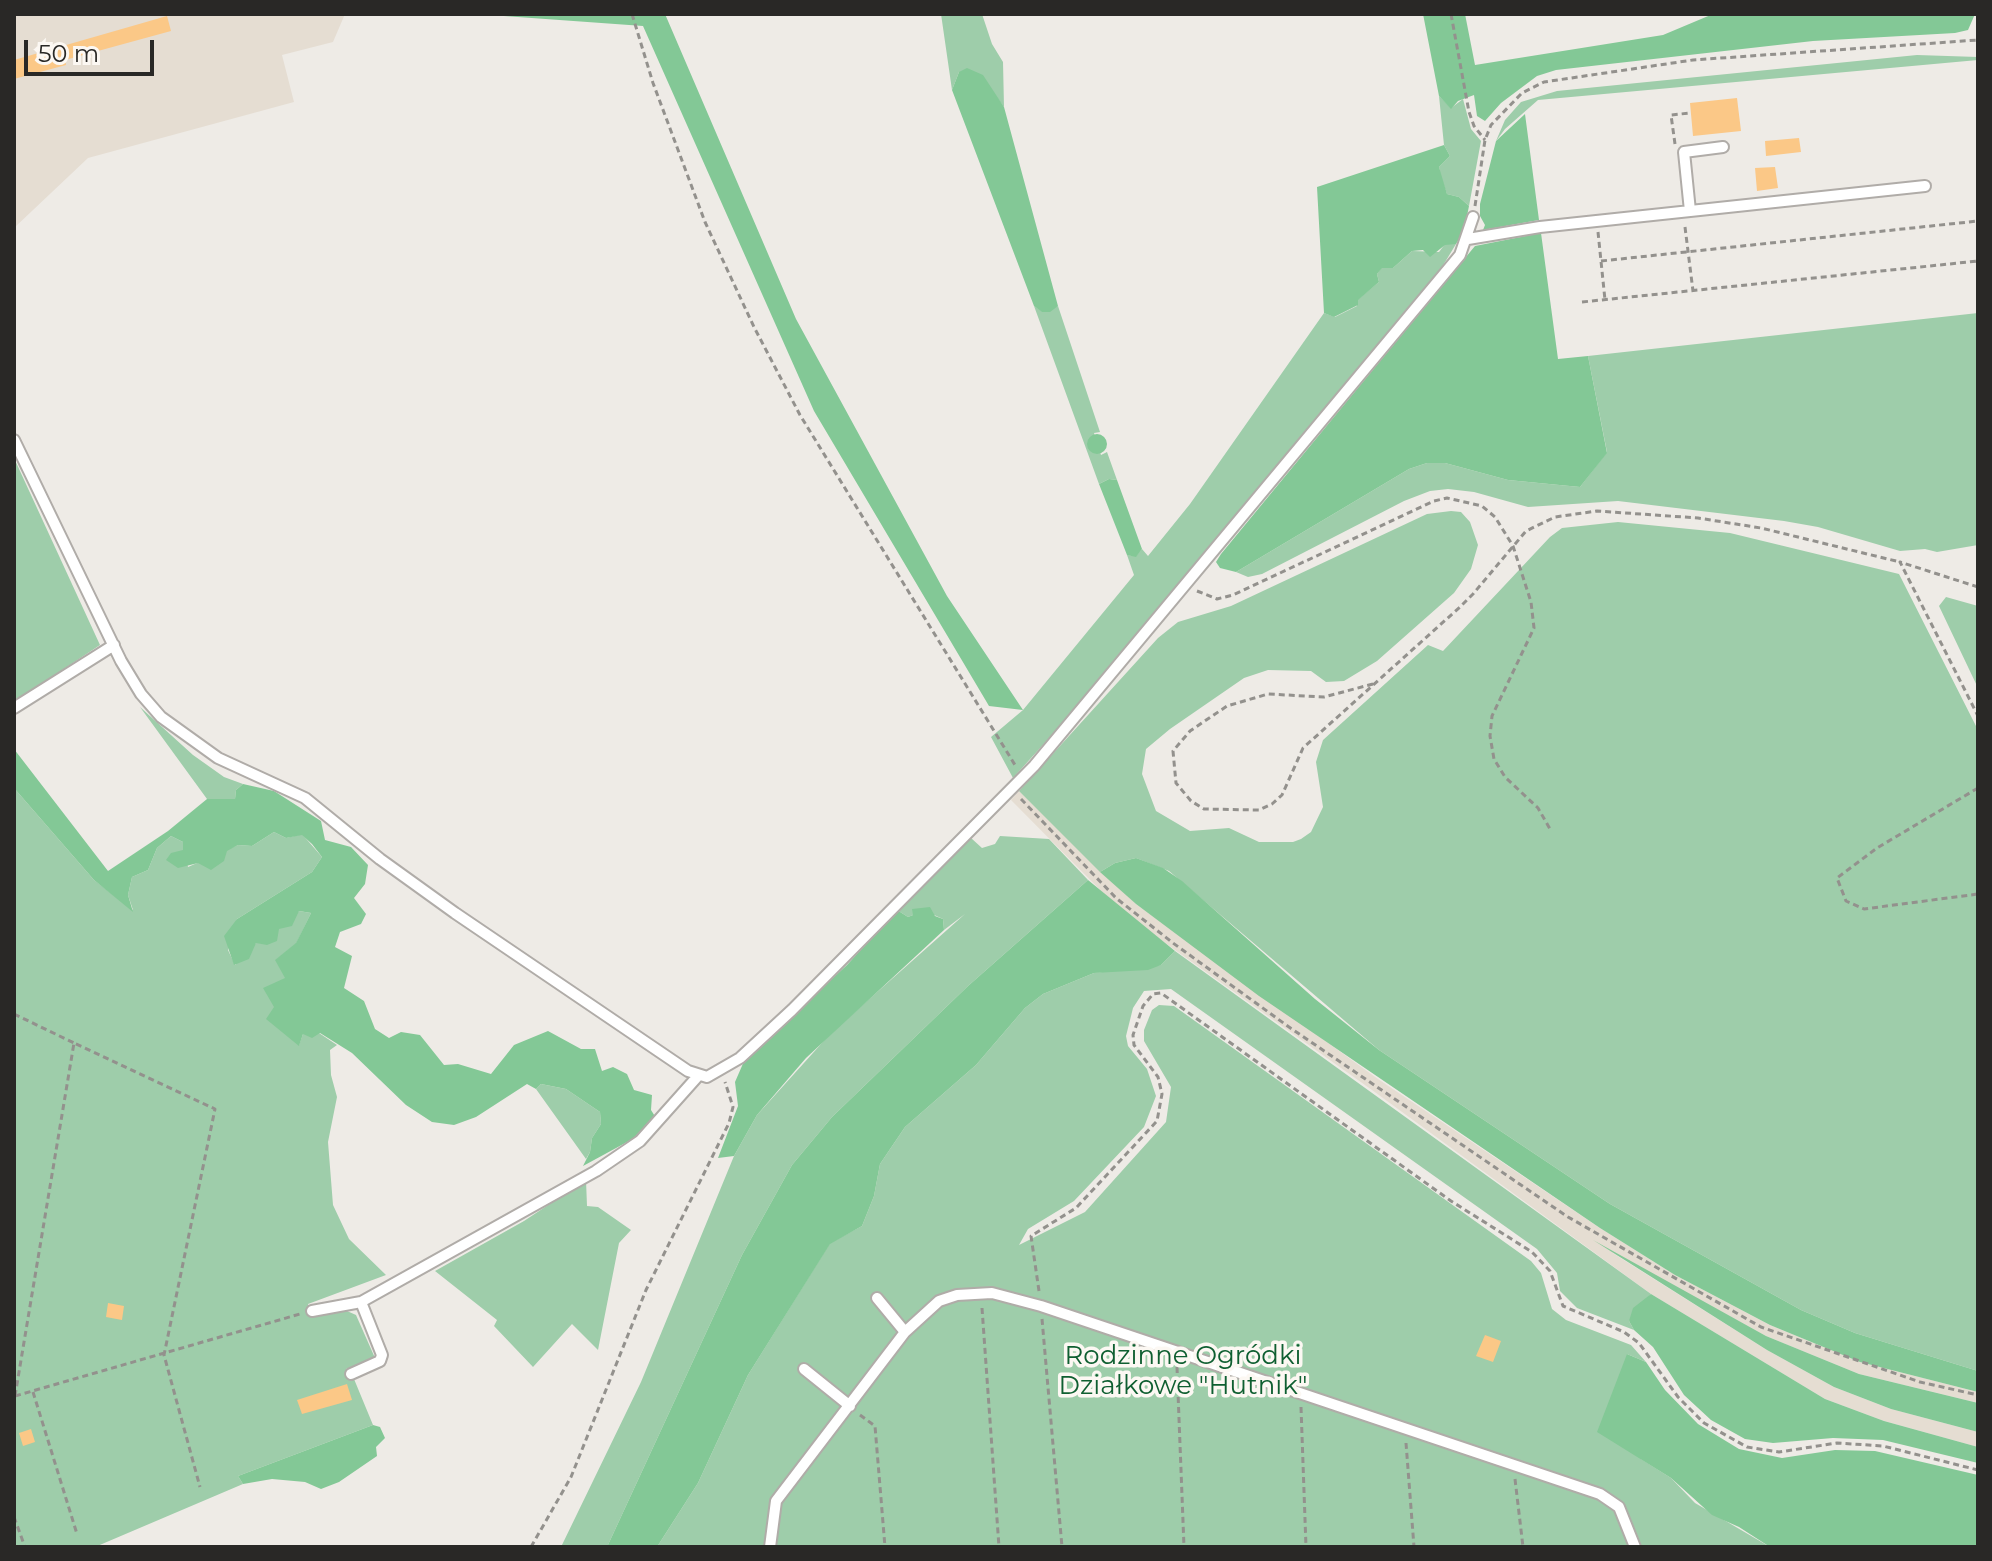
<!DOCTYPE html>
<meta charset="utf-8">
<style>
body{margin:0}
#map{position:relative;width:1992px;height:1561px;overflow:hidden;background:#eeebe6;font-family:Montserrat,sans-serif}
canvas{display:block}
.frame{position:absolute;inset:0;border:16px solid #292826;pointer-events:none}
.scale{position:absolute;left:24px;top:40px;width:130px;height:36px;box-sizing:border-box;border:4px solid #292826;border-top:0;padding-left:10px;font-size:24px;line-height:28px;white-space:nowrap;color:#292826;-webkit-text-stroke:6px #fcf8f3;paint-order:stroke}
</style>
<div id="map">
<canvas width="1992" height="1561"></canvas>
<div class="frame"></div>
<div class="scale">50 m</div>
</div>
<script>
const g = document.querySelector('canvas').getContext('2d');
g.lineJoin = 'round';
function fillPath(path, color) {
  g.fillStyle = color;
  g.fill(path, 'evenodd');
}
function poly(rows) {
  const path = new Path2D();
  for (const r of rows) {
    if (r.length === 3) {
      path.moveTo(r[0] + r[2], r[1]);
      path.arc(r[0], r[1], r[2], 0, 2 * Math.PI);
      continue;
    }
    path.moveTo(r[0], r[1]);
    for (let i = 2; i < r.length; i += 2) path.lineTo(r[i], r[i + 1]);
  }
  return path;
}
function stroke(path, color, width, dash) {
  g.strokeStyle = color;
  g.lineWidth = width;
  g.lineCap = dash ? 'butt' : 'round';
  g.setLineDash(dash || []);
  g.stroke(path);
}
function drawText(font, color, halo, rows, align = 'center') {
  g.font = font + ' Montserrat,sans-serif';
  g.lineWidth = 7;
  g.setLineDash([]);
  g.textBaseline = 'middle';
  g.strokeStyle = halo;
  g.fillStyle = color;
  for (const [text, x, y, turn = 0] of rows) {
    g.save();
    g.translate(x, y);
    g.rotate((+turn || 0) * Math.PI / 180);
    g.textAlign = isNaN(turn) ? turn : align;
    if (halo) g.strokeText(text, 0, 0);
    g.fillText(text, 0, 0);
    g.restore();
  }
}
const built = poly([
 [14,14,345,14,333,42,282,55,294,102,88,158,14,228],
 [1019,791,1136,904,1378,1079,1600,1228,1675,1275,1770,1325,1860,1362,1978,1392,1978,1403,1859,1374,1766,1336,1611,1252,1767,1350,1834,1387,1891,1409,1978,1432,1978,1447,1884,1421,1825,1399,1651,1294,1372,1090,1123,913,1011,800]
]);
const green = poly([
 [941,14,982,14,992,44,1003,62,1004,107,994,94,959,72,952,90],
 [1917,55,1978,57,1978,60,1538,100,1505,129,1496,141,1505,120,1521,102,1557,91],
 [1439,96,1451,108,1463,99,1471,129,1481,141,1469,206,1459,197,1447,194,1441,178,1439,167,1450,156,1444,145],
 [1445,244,1456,244,1439,272,1380,346,1117,663,1013,778,991,737,1023,710,1134,575,1127,555,1136,556,1142,549,1148,556,1190,504,1324,313,1335,317,1357,306,1357,300,1379,282,1377,274,1382,267,1393,268,1412,251,1439,252],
 [1034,306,1043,312,1058,306,1100,432,1094,433,1101,455,1107,452,1117,480,1109,479,1099,484],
 [1978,313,1978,545,1937,552,1925,549,1900,551,1818,527,1784,521,1618,501,1528,507,1474,492,1448,489,1430,491,1404,501,1262,574,1248,577,1236,572,1409,469,1427,463,1445,463,1508,480,1580,487,1607,452,1588,356],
 [14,458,100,645,14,702],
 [1451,511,1461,512,1470,522,1478,545,1471,569,1454,593,1377,661,1344,681,1326,682,1311,671,1268,670,1244,678,1170,729,1146,749,1142,774,1156,811,1190,831,1229,828,1259,842,1293,842,1301,839,1311,832,1323,807,1316,762,1323,740,1428,645,1443,651,1550,537,1562,528,1618,522,1730,533,1899,574,1978,730,1978,1371,1855,1333,1801,1310,1610,1204,1379,1050,1169,871,1136,858,1115,863,1100,872,1019,791,1158,638,1178,622,1231,606,1427,514],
 [1946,597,1978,606,1978,688,1939,606],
 [140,707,193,755,224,777,243,784,236,790,235,799,207,799],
 [14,788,94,880,133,910,128,895,132,877,148,870,157,848,171,836,183,842,188,867,238,845,252,846,274,832,286,838,302,834,322,857,312,872,237,919,228,950,235,965,256,943,299,911,311,913,296,944,276,960,286,978,299,1045,303,1034,319,1033,337,1045,330,1050,331,1075,337,1097,328,1142,333,1205,349,1239,386,1275,308,1304,311,1317,347,1311,356,1315,375,1358,346,1369,354,1379,373,1425,238,1476,243,1484,95,1547,14,1547],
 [1000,836,1049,839,1088,880,968,986,832,1117,792,1165,742,1255,607,1547,561,1547,641,1382,734,1156,757,1115,831,1033,965,914,944,930,943,919,921,909,913,909,913,915,908,917,897,910,971,838,982,848,995,844],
 [1175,951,1651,1294,1629,1321,1634,1330,1577,1308,1560,1291,1557,1273,1537,1249,1171,989,1144,991,1133,1008,1126,1036,1128,1046,1147,1069,1156,1096,1144,1127,1074,1201,1028,1229,1019,1245,1085,1212,1166,1122,1171,1087,1144,1041,1144,1030,1152,1010,1159,1005,1174,1006,1531,1261,1541,1273,1552,1309,1566,1320,1631,1345,1646,1362,1627,1354,1641,1459,1671,1478,1695,1503,1770,1547,657,1547,698,1483,748,1375,830,1243,862,1226,874,1196,880,1164,905,1127,976,1065,1025,1008,1043,994,1094,973,1161,965],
 [541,1084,566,1089,600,1112,601,1124,592,1138,590,1152,586,1159,536,1089],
 [586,1180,587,1206,598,1207,631,1230,619,1243,598,1350,572,1324,533,1367,494,1326,497,1320,435,1271,524,1221]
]);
const forest = poly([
 [476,14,665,14,796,319,947,596,1023,710,989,706,814,411,643,26],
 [1423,14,1465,14,1475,65,1663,35,1713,14,1975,14,1968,30,1955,33,1813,41,1556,70,1537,76,1501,103,1485,121,1477,116,1474,95,1458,101,1451,109,1439,96],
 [967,68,983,75,1004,107,1058,306,1050,312,1042,312,1034,306,952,90,959,72],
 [1525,114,1539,220,1483,230,1485,225,1480,216,1480,204,1496,141],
 [1444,145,1450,156,1439,167,1447,194,1459,197,1469,206,1464,231,1456,244,1445,245,1430,257,1423,250,1412,251,1393,268,1382,268,1377,274,1379,282,1358,300,1358,305,1334,317,1324,313,1317,187],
 [1541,233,1558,359,1588,356,1607,453,1580,487,1508,480,1445,463,1427,463,1409,469,1236,572,1220,568,1216,562,1221,554,1475,246],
 [1097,444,10],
 [1109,479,1117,480,1142,549,1136,557,1127,555,1099,484],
 [14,749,108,871,168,831,207,799,235,799,236,790,243,784,274,791,321,821,325,840,351,847,368,865,365,884,354,898,366,914,361,924,340,932,335,947,352,956,344,988,364,1001,375,1029,389,1038,401,1032,420,1035,444,1065,458,1064,491,1074,514,1045,548,1031,581,1049,595,1049,602,1071,613,1067,627,1074,634,1090,652,1095,651,1110,656,1118,640,1135,583,1166,590,1152,592,1138,601,1124,600,1112,566,1089,541,1084,536,1089,527,1084,476,1117,454,1125,432,1122,406,1105,352,1053,320,1033,312,1038,303,1034,299,1046,266,1019,274,1007,263,988,285,978,275,960,296,943,311,913,299,911,292,926,279,929,277,941,267,945,256,943,249,959,234,965,224,936,237,919,312,872,322,857,312,844,302,835,286,838,274,832,252,846,238,845,227,851,224,861,211,870,198,863,178,868,166,860,171,853,183,850,183,842,171,836,157,848,148,870,132,877,128,895,133,912,94,880,14,788],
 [1136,858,1163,868,1182,881,1315,999,1379,1050,1610,1204,1801,1310,1855,1333,1978,1371,1978,1392,1860,1362,1770,1325,1675,1275,1600,1228,1259,996,1136,904,1100,872,1115,863],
 [1088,880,1175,951,1161,965,1148,970,1094,973,1043,994,1025,1008,976,1065,905,1127,880,1164,874,1196,862,1226,830,1244,748,1375,698,1483,657,1547,607,1547,742,1255,792,1165,832,1117,968,986],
 [930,907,935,916,943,919,944,930,806,1058,757,1115,734,1156,718,1158,738,1106,735,1082,745,1059,847,965,897,910,908,917,913,915,912,909],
 [1593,1240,1766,1336,1859,1374,1978,1403,1978,1432,1891,1409,1834,1387,1767,1350],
 [1651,1294,1825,1399,1884,1421,1978,1447,1978,1463,1883,1440,1833,1438,1773,1443,1745,1439,1711,1420,1684,1395,1653,1347,1634,1330,1629,1321,1633,1308],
 [1627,1354,1646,1362,1665,1390,1698,1424,1739,1449,1782,1458,1835,1450,1875,1451,1978,1475,1978,1547,1770,1547,1739,1527,1712,1515,1671,1478,1597,1432],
 [373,1425,380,1427,385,1438,376,1447,377,1456,339,1482,321,1489,305,1482,272,1479,243,1484,238,1476]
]);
const building = poly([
 [167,16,171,31,65,60,66,65,14,79,14,60],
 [1737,98,1741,131,1693,136,1690,103],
 [1799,138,1801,152,1766,156,1765,141],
 [1775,167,1778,188,1757,191,1755,168],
 [108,1303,124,1306,122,1320,106,1317],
 [1485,1335,1501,1341,1493,1362,1476,1356],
 [347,1384,352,1400,302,1414,297,1400],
 [31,1429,35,1442,23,1446,19,1433]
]);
const path = poly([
 [632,14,653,83,705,222,754,327,800,415,1015,765],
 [1451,14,1469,112,1474,126,1485,140],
 [1675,144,1671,115,1690,113],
 [1475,206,1485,140,1491,125,1522,93,1544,82,1693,60,1978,40],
 [1685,227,1693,291],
 [1598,232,1605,300],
 [1601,261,1978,221],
 [1582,302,1978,261],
 [1978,587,1900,562,1978,716],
 [1197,591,1217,599,1233,595,1434,501,1447,498,1482,506,1495,517,1513,546,1531,602,1534,628,1492,716,1490,736,1494,759,1505,777,1538,808,1550,829],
 [1373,684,1324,697,1268,694,1227,706,1190,731,1173,751,1176,783,1191,801,1204,809,1259,810,1272,804,1282,795,1303,748,1460,607,1473,594,1526,531,1555,517,1597,511,1698,518,1761,528,1900,562],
 [1978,788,1877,848,1837,878,1846,901,1864,909,1978,894],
 [1021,799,1116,898,1173,943,1289,1027,1568,1217,1761,1327,1920,1382,1978,1395],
 [14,1014,74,1043],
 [1039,1291,1031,1236,1076,1208,1157,1121,1162,1094,1158,1077,1134,1045,1133,1035,1143,1006,1153,994,1161,993,1451,1201,1532,1252,1550,1271,1563,1306,1624,1332,1639,1343,1678,1397,1704,1423,1747,1447,1779,1452,1837,1443,1883,1446,1978,1470],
 [982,1308,999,1547],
 [1042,1319,1062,1547],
 [1177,1367,1184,1547],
 [33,1392,77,1534],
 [15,1396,74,1043,215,1109,164,1355,200,1487],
 [15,1396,300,1314],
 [1301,1407,1306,1547],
 [860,1415,875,1426,885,1547],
 [1406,1443,1414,1547],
 [1515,1479,1523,1547],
 [14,1517,25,1547],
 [531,1547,571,1477,646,1290,729,1123,733,1107,725,1082]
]);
const lane = poly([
 [1690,211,1684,152,1723,147],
 [1468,239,1540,227,1925,186],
 [14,440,121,661,141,694,161,717,218,758,305,798,380,859,455,913,688,1071,707,1077,740,1058,792,1010,1034,766,1460,255,1473,217],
 [14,708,114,645],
 [877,1298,905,1332],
 [312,1311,361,1302,596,1171,640,1141,698,1076],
 [804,1369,850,1406],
 [351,1374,380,1361,382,1355,361,1302],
 [770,1547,776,1501,905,1332,939,1301,957,1295,992,1293,1041,1306,1600,1494,1619,1507,1635,1547]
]);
const parkNames = [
 ["Rodzinne Ogródki",1183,1356],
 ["Działkowe \"Hutnik\"",1183,1386]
];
fillPath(built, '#e5ddd2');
fillPath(green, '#9ecdaa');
fillPath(forest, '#83c896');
fillPath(building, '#fbc887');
stroke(lane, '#b0aca8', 14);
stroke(path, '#93918d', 3, [6, 4]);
stroke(lane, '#fff', 10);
drawText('26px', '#0f5f31', '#fcf8f3', parkNames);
</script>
